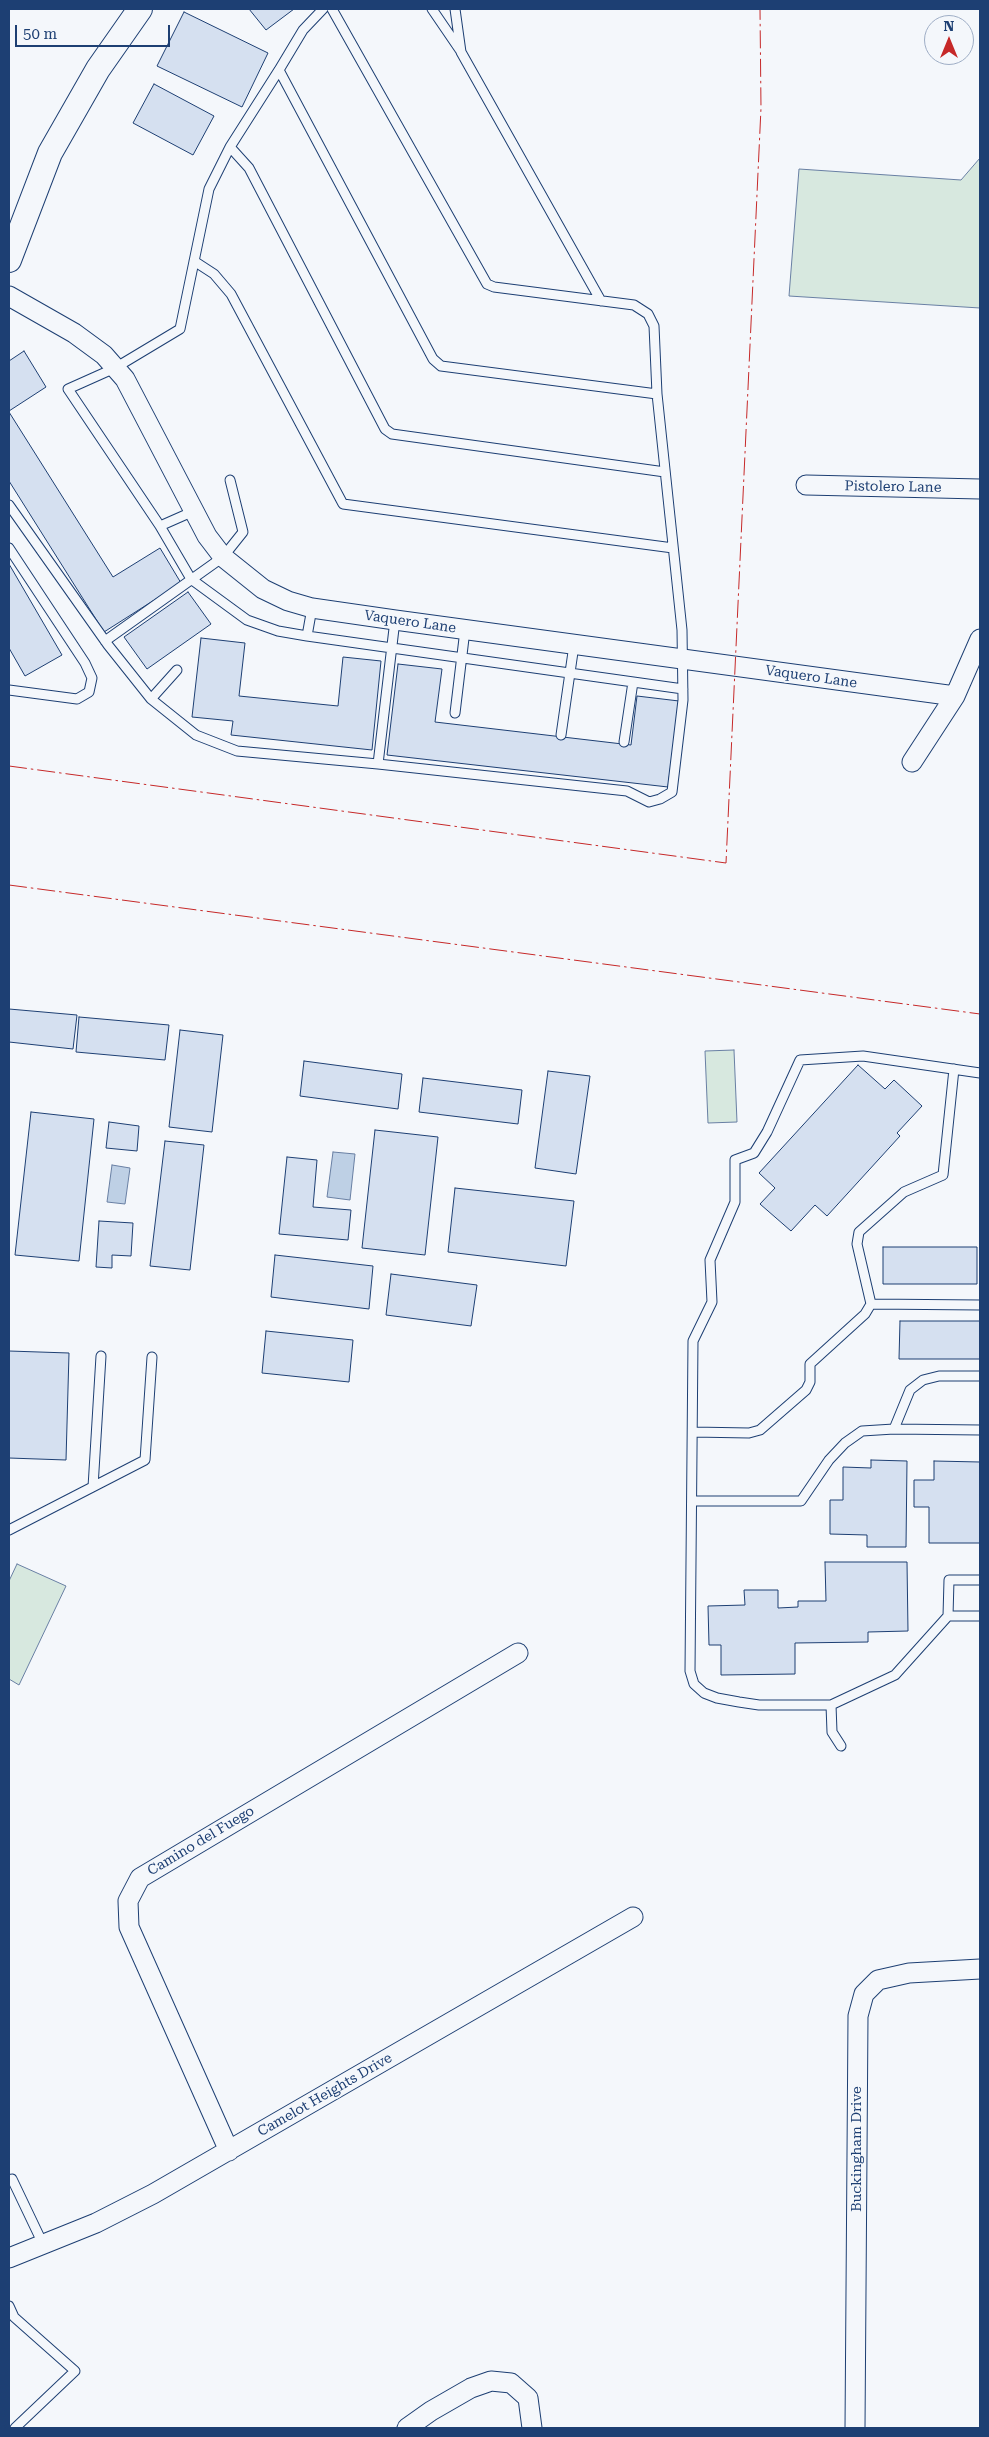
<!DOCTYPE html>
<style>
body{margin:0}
#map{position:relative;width:989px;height:2437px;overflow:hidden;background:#f4f7fb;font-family:"Roboto Serif",serif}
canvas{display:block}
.frame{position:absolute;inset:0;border:10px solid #1d3f73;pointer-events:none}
.north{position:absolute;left:924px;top:15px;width:50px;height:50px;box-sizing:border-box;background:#f4f7fb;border:1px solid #9eadc5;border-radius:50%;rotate:0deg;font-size:14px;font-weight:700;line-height:20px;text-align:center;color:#1d3f73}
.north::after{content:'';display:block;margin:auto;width:18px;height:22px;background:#c62828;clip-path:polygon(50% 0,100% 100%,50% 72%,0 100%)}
.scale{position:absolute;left:15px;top:25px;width:155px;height:22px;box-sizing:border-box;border:2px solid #1d3f73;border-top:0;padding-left:6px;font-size:15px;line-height:18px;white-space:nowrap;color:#1d3f73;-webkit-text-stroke:4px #f4f7fb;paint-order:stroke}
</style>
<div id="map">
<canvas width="989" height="2437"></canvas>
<div class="frame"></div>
<div class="north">N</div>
<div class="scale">50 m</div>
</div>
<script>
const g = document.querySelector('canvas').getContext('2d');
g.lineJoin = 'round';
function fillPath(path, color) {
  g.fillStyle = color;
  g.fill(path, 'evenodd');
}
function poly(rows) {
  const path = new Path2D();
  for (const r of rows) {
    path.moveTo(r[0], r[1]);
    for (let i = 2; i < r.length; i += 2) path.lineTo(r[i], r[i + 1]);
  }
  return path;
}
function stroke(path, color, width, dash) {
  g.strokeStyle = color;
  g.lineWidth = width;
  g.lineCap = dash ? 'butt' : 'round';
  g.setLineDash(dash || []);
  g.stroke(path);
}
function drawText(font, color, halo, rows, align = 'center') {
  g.font = font + ' "Roboto Serif",serif';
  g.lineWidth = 4;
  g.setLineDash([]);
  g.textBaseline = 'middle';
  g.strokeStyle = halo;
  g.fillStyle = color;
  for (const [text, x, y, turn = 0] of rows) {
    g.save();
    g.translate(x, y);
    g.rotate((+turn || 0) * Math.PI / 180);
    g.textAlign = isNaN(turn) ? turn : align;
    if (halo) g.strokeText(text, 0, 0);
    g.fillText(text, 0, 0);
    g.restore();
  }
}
const green = poly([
 [980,158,980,308,789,296,799,169,961,180,980,158],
 [734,1050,737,1122,708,1123,705,1051,734,1050],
 [17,1564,66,1586,19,1685,9,1679,9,1581,17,1564]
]);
const water = poly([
 [333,1152,355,1154,350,1200,327,1197,333,1152],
 [112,1165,130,1168,125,1204,107,1202,112,1165]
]);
const building = poly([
 [249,9,294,9,266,30,249,9],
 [184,12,268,53,242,107,157,66,184,12],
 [154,84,214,116,193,155,133,123,154,84],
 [24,351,46,387,9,411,9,361,24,351],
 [9,412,113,577,160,548,181,583,104,632,9,481,9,412],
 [9,564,62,655,25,676,9,648,9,564],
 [188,592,211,624,147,669,124,637,188,592],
 [201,638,245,643,239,696,338,706,343,657,381,661,372,750,231,735,233,721,192,717,201,638],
 [398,664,442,669,435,722,631,745,637,696,679,701,668,787,387,755,398,664],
 [9,1009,77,1015,73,1049,9,1042,9,1009],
 [79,1017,169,1025,165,1060,76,1052,79,1017],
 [180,1030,223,1035,212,1132,169,1127,180,1030],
 [304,1061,402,1074,398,1109,300,1096,304,1061],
 [858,1065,885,1089,894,1080,922,1106,897,1133,900,1136,827,1216,815,1205,791,1231,760,1204,775,1188,759,1173,858,1065],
 [548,1071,590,1076,576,1174,535,1168,548,1071],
 [423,1078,522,1090,518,1124,419,1112,423,1078],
 [31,1112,94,1119,79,1261,15,1255,31,1112],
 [109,1122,139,1126,137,1151,106,1148,109,1122],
 [375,1130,438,1137,425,1255,362,1248,375,1130],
 [165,1141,204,1145,190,1270,150,1266,165,1141],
 [287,1157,317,1160,313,1207,351,1210,348,1240,279,1234,287,1157],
 [455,1188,574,1201,566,1266,448,1252,455,1188],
 [99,1221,133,1223,131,1256,112,1255,112,1268,96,1267,99,1221],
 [883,1247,977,1247,977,1284,883,1284,883,1247],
 [275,1255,373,1266,369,1309,271,1297,275,1255],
 [391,1274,477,1285,471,1326,386,1315,391,1274],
 [900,1321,980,1321,980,1359,899,1359,900,1321],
 [266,1331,353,1340,349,1382,262,1373,266,1331],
 [9,1351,69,1353,66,1460,9,1458,9,1351],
 [871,1460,907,1461,906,1547,867,1547,867,1535,830,1534,830,1500,843,1500,843,1467,871,1468,871,1460],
 [934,1461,980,1462,980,1543,929,1543,929,1507,914,1507,914,1480,934,1480,934,1461],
 [825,1562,907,1562,908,1631,868,1632,868,1642,795,1643,795,1674,721,1675,721,1645,709,1645,708,1606,745,1605,744,1590,778,1590,778,1608,798,1607,798,1601,826,1601,825,1562]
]);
const service = poly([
 [323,9,303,30,279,70,230,147,209,189,180,329,115,368,68,389,160,526,191,579,247,620,278,631,307,636,683,689],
 [432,9,460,50],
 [455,9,461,52,601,301],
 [279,70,433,359,441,366,657,394],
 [230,147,249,168,385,429,392,434,665,472],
 [194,261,214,274,231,294,343,504,673,548],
 [9,505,108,645,151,699,196,735,237,751,378,764,627,791,649,802,660,799,672,792,683,700,682,630,657,394,654,326,648,314,634,305,494,287,487,284,332,9],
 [160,526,194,511],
 [9,548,85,663,92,678,89,692,77,699,9,690],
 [307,636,312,608],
 [105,641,223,557,243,532,230,480],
 [151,699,177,670],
 [455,713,465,630],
 [561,735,574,645],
 [624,742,633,682],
 [378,764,395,620],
 [980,1073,863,1056,800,1060,767,1132,754,1153,735,1160,735,1202,710,1260,712,1302,693,1341,690,1671,694,1684,704,1693,717,1698,739,1702,759,1705,831,1705,895,1675,948,1616,949,1580,980,1580],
 [871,1304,980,1305],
 [894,1429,980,1430],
 [693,1432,749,1433,760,1430,806,1390,810,1382,810,1364,865,1314,871,1304,857,1244,859,1232,904,1192,943,1175,954,1069],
 [93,1487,101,1356],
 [692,1501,801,1501,829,1460,845,1443,862,1431,894,1429,910,1390,923,1380,939,1376,980,1376],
 [9,1530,145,1460,152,1357],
 [948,1616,980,1616],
 [831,1705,832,1732,841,1746],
 [9,2180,12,2179,43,2244],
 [9,2306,14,2317,75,2371,15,2428]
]);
const minor = poly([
 [9,296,74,333,104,355,125,379,207,536,223,557,263,589,288,601,312,608,395,620,955,696],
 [806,485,980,489],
 [912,762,955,696,980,639],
 [229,2151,129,1927,128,1901,140,1878,518,1653],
 [9,2258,96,2223,153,2194,633,1917],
 [407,2428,431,2411,471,2388,491,2381,511,2383,528,2398,532,2428],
 [855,2428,858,2016,864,1994,878,1980,909,1973,980,1969]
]);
const tertiary = poly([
 [9,260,50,153,98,69,140,9]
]);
const power = poly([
 [9,766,726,863,761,108,760,9],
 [9,885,980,1014]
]);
const streetNames = [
 ["Pistolero Lane",893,487,1],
 ["Vaquero Lane",410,622,8],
 ["Vaquero Lane",811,677,8],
 ["Camino del Fuego",201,1841,-31],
 ["Camelot Heights Drive",325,2095,-30],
 ["Buckingham Drive",857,2149,-90]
];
fillPath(green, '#d7e8df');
stroke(green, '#687fa3', 1);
fillPath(water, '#bed0e5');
stroke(water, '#687fa3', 1);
fillPath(building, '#d5e0f0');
stroke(building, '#1d3f73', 1);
stroke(service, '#1d3f73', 11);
stroke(minor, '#1d3f73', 21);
stroke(tertiary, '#1d3f73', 26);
stroke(service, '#f4f7fb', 9);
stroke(minor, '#f4f7fb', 19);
stroke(tertiary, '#f4f7fb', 24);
stroke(power, '#c62828', 1, [18, 4, 2.5, 4]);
drawText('14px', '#1d3f73', '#f4f7fb', streetNames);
</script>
